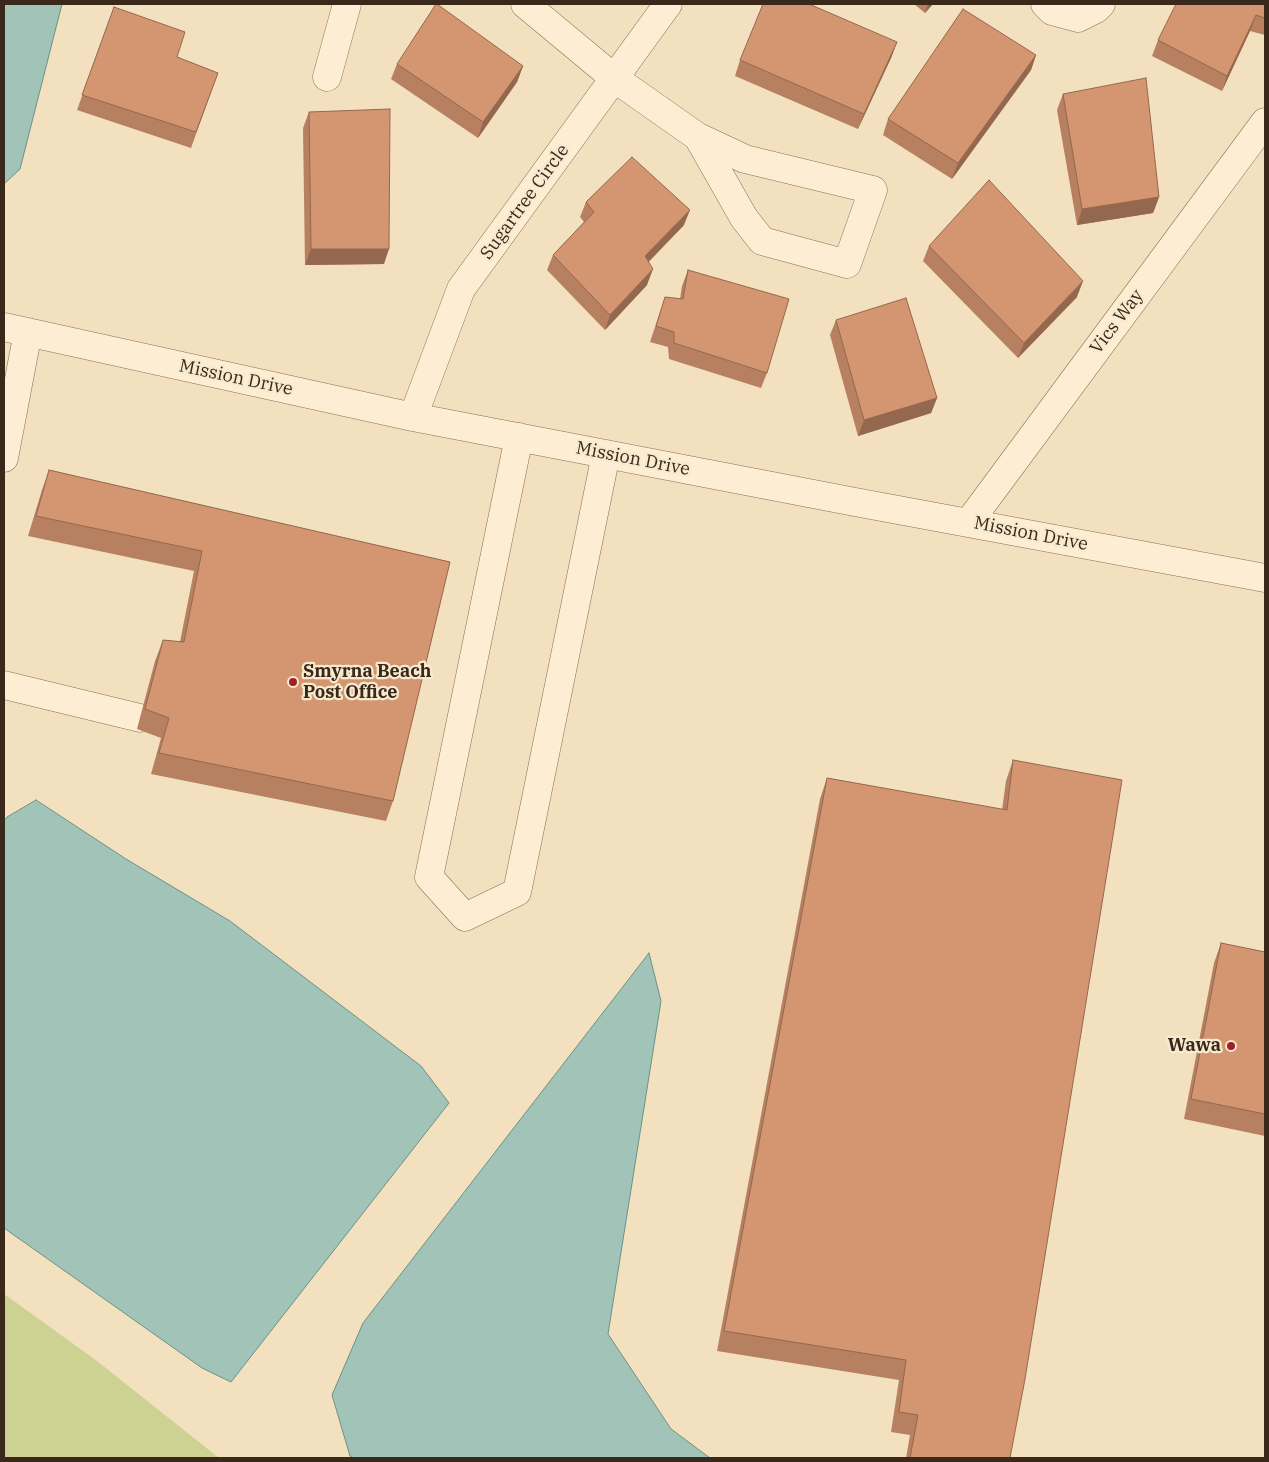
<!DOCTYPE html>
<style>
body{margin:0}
#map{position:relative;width:1269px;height:1462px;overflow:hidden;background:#f2e0bf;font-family:"IBM Plex Serif",serif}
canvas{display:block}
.frame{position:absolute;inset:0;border:5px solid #3a291b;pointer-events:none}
</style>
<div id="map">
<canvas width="1269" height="1462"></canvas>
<div class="frame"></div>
</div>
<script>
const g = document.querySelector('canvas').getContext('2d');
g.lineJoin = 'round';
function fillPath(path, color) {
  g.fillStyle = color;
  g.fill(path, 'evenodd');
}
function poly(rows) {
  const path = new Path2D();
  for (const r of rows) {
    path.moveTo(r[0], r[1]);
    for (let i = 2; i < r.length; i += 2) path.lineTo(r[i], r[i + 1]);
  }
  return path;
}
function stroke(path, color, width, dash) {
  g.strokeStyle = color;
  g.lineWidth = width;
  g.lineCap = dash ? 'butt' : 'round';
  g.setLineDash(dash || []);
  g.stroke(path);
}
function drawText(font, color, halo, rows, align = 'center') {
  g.font = font + ' "IBM Plex Serif",serif';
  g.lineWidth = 4.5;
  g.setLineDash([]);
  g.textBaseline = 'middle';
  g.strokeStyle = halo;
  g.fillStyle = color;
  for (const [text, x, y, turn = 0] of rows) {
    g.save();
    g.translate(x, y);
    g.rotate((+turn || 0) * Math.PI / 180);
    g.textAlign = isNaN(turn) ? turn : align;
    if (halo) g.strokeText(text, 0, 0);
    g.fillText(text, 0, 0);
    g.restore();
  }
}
const green = poly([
 [4,1294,97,1361,219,1458,4,1458]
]);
const water = poly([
 [4,4,62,4,20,169,4,184,4,4],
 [36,800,126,859,230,921,421,1066,449,1103,231,1382,202,1368,4,1228,4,821,7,817,36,800],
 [649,953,661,1001,608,1334,671,1429,710,1458,353,1458,350,1456,332,1395,363,1323,649,953]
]);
const minor = poly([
 [525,4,614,78,698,137,745,159,873,190,847,264,762,241,744,218,698,137],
 [1045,4,1052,11,1078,18,1096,9,1101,4],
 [327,77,347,4],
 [4,327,413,417,855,502,1265,578],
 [413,417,461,289,668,4],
 [519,437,429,877,465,917,517,892,606,454],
 [4,458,28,332],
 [969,522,1265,122],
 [4,685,140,718]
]);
const wall = poly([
 [914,4,933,4,925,13],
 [1265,4,1265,35,1250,31,1222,91,1152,56,1158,40],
 [114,7,177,57,218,73,191,148,77,110],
 [897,42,891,58,858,129,735,76,740,60],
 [1036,55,1031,70,952,179,883,135,888,119],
 [397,64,523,66,517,82,478,138,391,79],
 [1063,94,1159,197,1153,213,1077,225,1057,110],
 [309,112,384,264,305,265,303,128],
 [586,202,684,225,648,262,647,285,605,330,547,270,553,255,584,222,580,217],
 [929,246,1077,297,1018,358,923,261],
 [688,270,767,373,761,388,669,359,668,347,650,342,665,297,680,299,682,286],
 [836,320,937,398,931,413,858,436,830,335],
 [49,470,450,562,393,801,386,821,151,774,161,738,137,729,155,661,163,640,180,642,194,571,28,536,42,490],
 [1013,760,1010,1458,906,1458,910,1435,891,1432,899,1380,717,1351,820,799,827,778,1002,810,1006,781],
 [1221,943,1265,952,1265,1136,1184,1119,1214,963]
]);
const shadedWall = poly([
 [928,4,933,4,925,13],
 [1256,15,1250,31,1222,91,1227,76],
 [897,42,891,58,858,129,864,114],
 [1036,55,1031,70,952,179,958,163],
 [523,66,517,82,478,138,483,122],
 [1159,197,1153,213,1077,225,1082,209],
 [690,210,684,225,639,272,645,256],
 [311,249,389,249,384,264,305,265],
 [653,269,647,285,605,330,610,315],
 [1083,281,1077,297,1018,358,1024,343],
 [937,398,931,413,858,436,864,420]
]);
const building = poly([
 [436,4,437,4,523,66,483,122,397,64,436,4],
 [763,4,809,4,897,42,864,114,740,60,763,4],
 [1176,4,1265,4,1265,18,1256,15,1227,76,1158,40,1176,4],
 [114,7,185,32,177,57,218,73,196,132,82,95,114,7],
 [963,9,1036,55,958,163,888,119,963,9],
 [1146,78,1159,197,1082,209,1063,94,1146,78],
 [390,109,389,249,311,249,309,112,390,109],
 [632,157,690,210,645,256,653,269,610,315,553,255,594,212,586,202,632,157],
 [989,180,1083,281,1024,343,929,246,989,180],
 [688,270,789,299,767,373,674,343,674,332,656,326,665,297,683,299,688,270],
 [906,298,937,398,864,420,836,320,906,298],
 [49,470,450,562,393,801,159,753,169,718,145,709,163,640,184,642,202,551,36,516,49,470],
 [1013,760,1122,780,1025,1379,1010,1458,910,1458,918,1415,899,1412,906,1360,724,1331,827,778,1007,810,1013,760],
 [1221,943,1265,952,1265,1114,1191,1099,1221,943]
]);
const markers = [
 [293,682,5,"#a12027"],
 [1231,1046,5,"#a12027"]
];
const streetNames = [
 ["Sugartree Circle",525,202,-54],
 ["Vics Way",1117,322,-53],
 ["Mission Drive",236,378,12],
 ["Mission Drive",633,459,11],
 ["Mission Drive",1031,534,11]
];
const poiNames = [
 ["Smyrna Beach",303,672],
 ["Post Office",303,693],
 ["Wawa",1221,1046,"right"]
];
fillPath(green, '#cdd192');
fillPath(water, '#a2c3b8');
stroke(water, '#699285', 1);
stroke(minor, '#8c7055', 29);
stroke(minor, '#fcedd3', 28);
fillPath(wall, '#b68061');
fillPath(shadedWall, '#94684f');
fillPath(building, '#d49571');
stroke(building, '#94684f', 1);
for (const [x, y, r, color] of markers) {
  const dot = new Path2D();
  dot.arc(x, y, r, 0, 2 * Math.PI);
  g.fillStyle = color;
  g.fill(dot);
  stroke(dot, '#f8eacf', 2);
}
drawText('18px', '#3a291b', '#f8eacf', streetNames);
drawText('bold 18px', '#3a291b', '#f8eacf', poiNames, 'left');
</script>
